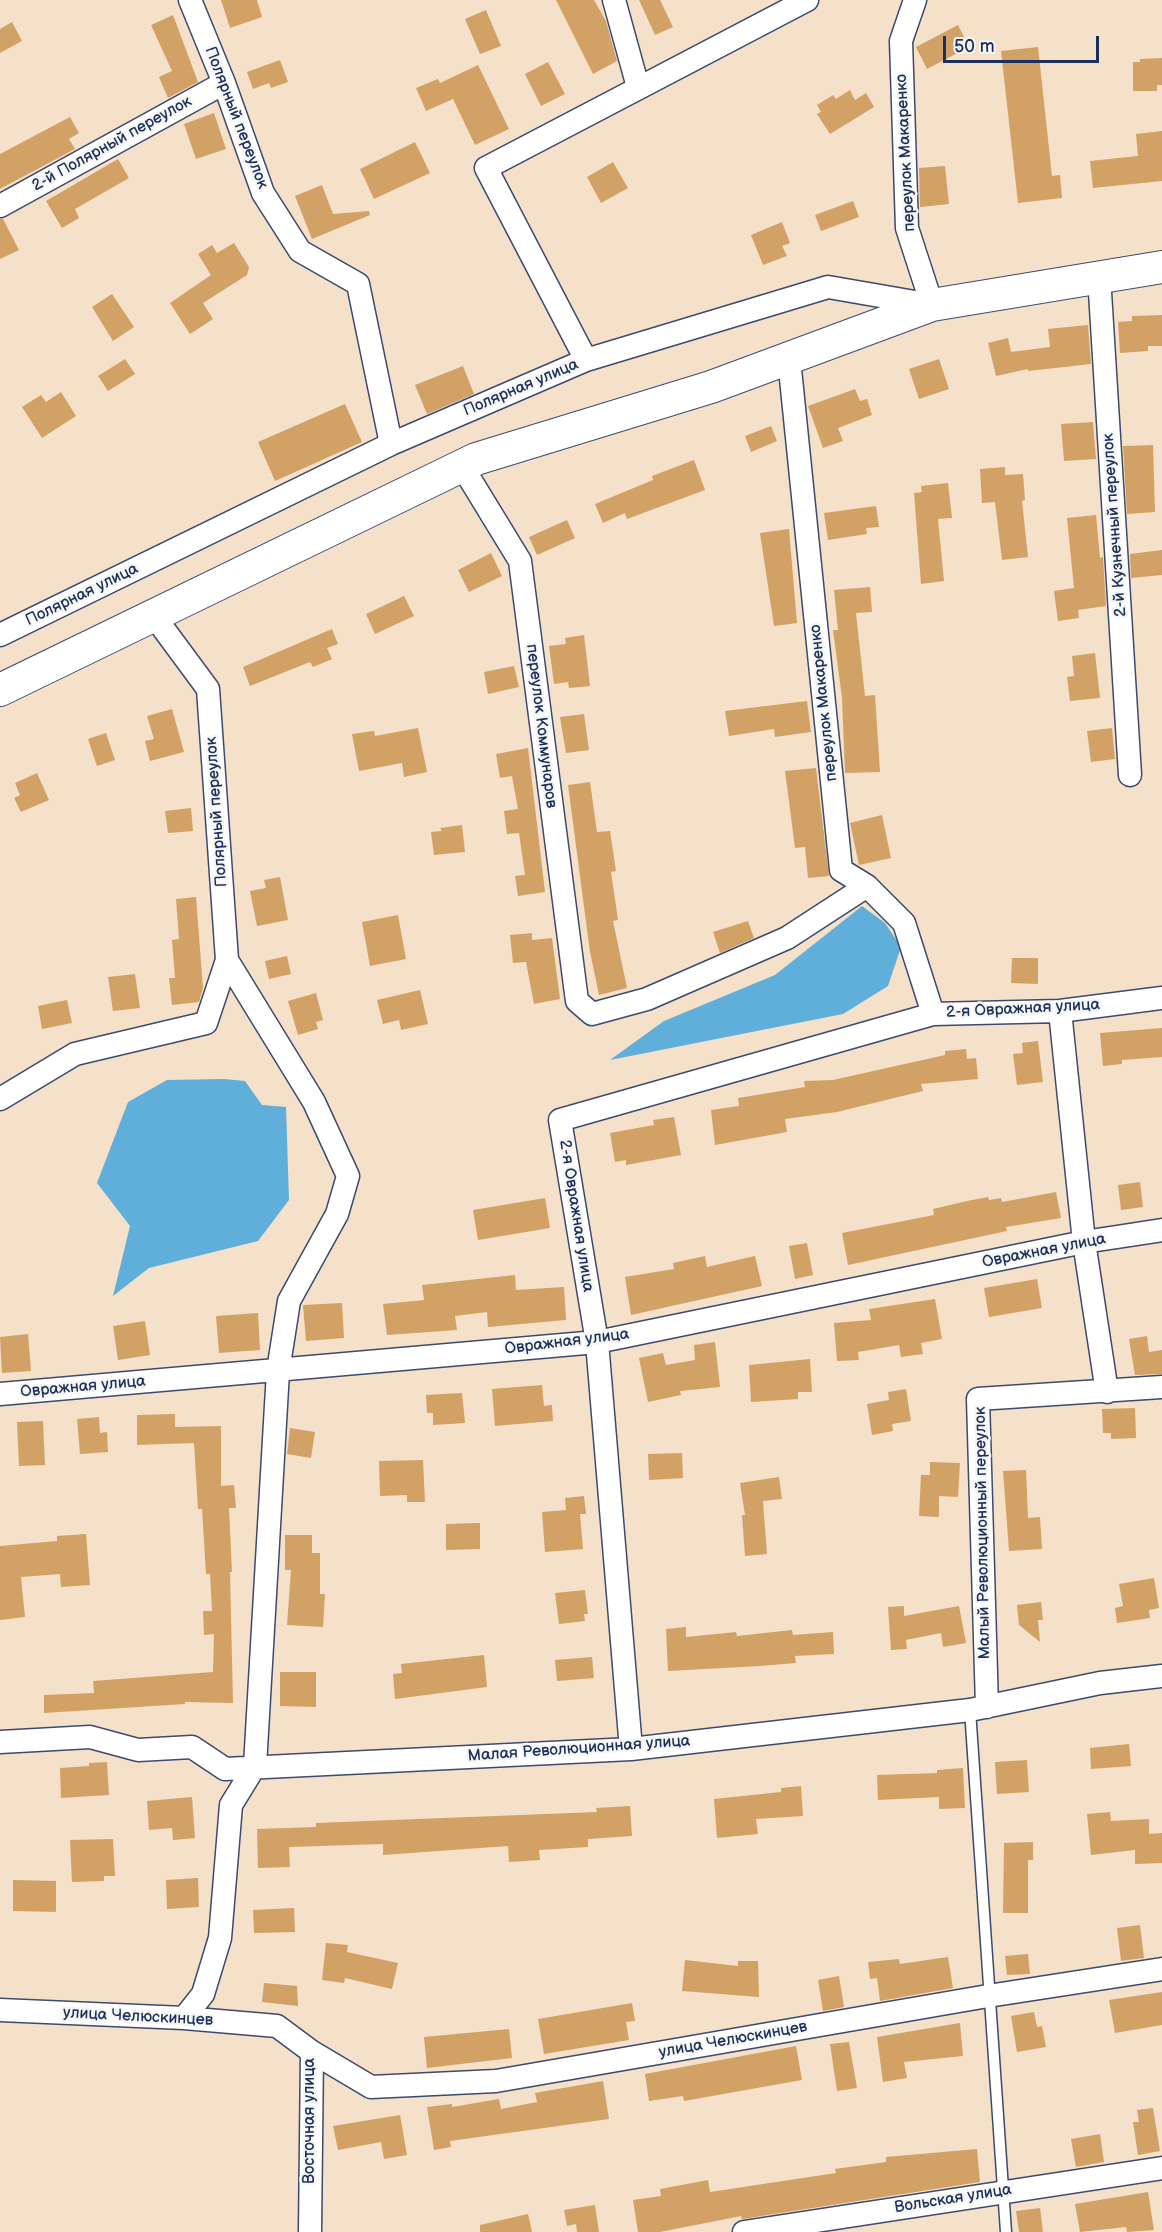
<!DOCTYPE html>
<meta charset="utf-8">
<style>
body{margin:0}
#map{position:relative;width:1162px;height:2232px;overflow:hidden;background:#f5e0c9;font-family:"Balsamiq Sans",sans-serif}
canvas{display:block}
.scale{position:absolute;left:943px;top:36px;width:156px;height:27px;box-sizing:border-box;border:3px solid #1b2f5e;border-top:0;padding-left:8px;font-size:18px;line-height:21px;white-space:nowrap;color:#1b2f5e;-webkit-text-stroke:4px #f6f6f2;paint-order:stroke}
</style>
<div id="map">
<canvas width="1162" height="2232"></canvas>
<div class="scale">50 m</div>
</div>
<script>
const g = document.querySelector('canvas').getContext('2d');
g.lineJoin = 'round';
function fillPath(path, color) {
  g.fillStyle = color;
  g.fill(path, 'evenodd');
}
function poly(rows) {
  const path = new Path2D();
  for (const r of rows) {
    path.moveTo(r[0], r[1]);
    for (let i = 2; i < r.length; i += 2) path.lineTo(r[i], r[i + 1]);
  }
  return path;
}
function stroke(path, color, width, dash) {
  g.strokeStyle = color;
  g.lineWidth = width;
  g.lineCap = dash ? 'butt' : 'round';
  g.setLineDash(dash || []);
  g.stroke(path);
}
function drawText(font, color, halo, rows, align = 'center') {
  g.font = font + ' "Balsamiq Sans",sans-serif';
  g.lineWidth = 5;
  g.setLineDash([]);
  g.textBaseline = 'middle';
  g.strokeStyle = halo;
  g.fillStyle = color;
  for (const [text, x, y, turn = 0] of rows) {
    g.save();
    g.translate(x, y);
    g.rotate((+turn || 0) * Math.PI / 180);
    g.textAlign = isNaN(turn) ? turn : align;
    if (halo) g.strokeText(text, 0, 0);
    g.fillText(text, 0, 0);
    g.restore();
  }
}
const water = poly([
 [862,906,885,923,901,947,888,986,843,1014,610,1060,664,1021,775,975],
 [224,1079,245,1081,262,1105,286,1107,289,1200,258,1241,149,1268,113,1296,130,1226,97,1183,128,1102,167,1080]
]);
const building = poly([
 [221,0,257,0,262,17,230,28],
 [556,0,594,0,606,21,617,61,593,74],
 [639,0,660,0,673,27,655,35],
 [486,10,501,46,480,54,465,19],
 [173,15,198,82,168,98,159,77,172,71,151,25],
 [12,22,22,41,0,53,0,29],
 [958,25,969,47,927,69,916,47],
 [1038,47,1052,176,1060,175,1062,198,1018,203,1001,51],
 [1162,58,1162,85,1157,85,1157,91,1133,91,1133,62,1140,62,1140,59],
 [280,60,288,82,271,88,269,83,253,89,247,72],
 [548,62,565,94,541,106,525,74],
 [478,65,509,129,475,145,453,99,426,111,416,88,438,79,440,83],
 [850,90,855,100,866,93,874,107,830,134,817,114,821,112,817,105,833,95,836,99],
 [214,113,226,149,196,159,184,124],
 [70,117,79,133,69,139,75,149,0,189,0,154],
 [1162,131,1162,181,1093,188,1090,161,1138,156,1136,134],
 [415,142,430,173,374,199,360,169],
 [118,159,129,178,75,209,79,218,62,228,46,201],
 [613,162,628,188,601,203,587,177],
 [945,166,949,204,920,207,919,168],
 [322,185,333,214,369,211,370,215,312,239,295,196],
 [853,201,859,217,821,231,815,215],
 [0,219,3,219,19,250,0,259],
 [782,222,790,243,782,246,787,256,763,265,751,235],
 [234,243,249,267,247,275,203,303,213,319,190,334,170,303,211,275,198,254,212,245,217,253],
 [112,294,134,327,113,341,92,307],
 [1162,315,1162,346,1148,346,1148,351,1120,353,1118,322,1132,321,1132,316],
 [1088,325,1091,364,1028,371,1028,369,996,376,988,343,1008,338,1011,352,1050,347,1048,329],
 [125,359,135,374,108,391,98,376],
 [939,359,949,389,919,399,909,369],
 [463,366,474,394,427,414,415,385],
 [855,389,860,401,867,399,872,415,838,428,843,441,823,448,808,406],
 [61,392,76,416,42,438,22,407,41,395,46,402],
 [345,404,362,442,275,481,258,442],
 [1093,422,1096,459,1064,461,1061,424],
 [771,426,777,441,751,452,745,436],
 [1153,445,1155,512,1127,514,1123,446],
 [694,460,705,490,627,519,625,513,603,523,595,504,653,480,652,476],
 [1005,467,1005,475,1023,474,1025,500,1022,501,1028,557,1002,560,995,502,982,503,980,469],
 [948,483,952,518,938,519,944,581,921,584,914,493,922,492,921,486],
 [876,506,879,527,866,528,867,534,828,540,824,513],
 [1096,515,1100,558,1103,557,1106,606,1078,610,1079,618,1058,621,1054,591,1074,588,1067,518],
 [567,520,575,538,537,555,529,537],
 [789,529,797,623,774,626,760,533],
 [1162,550,1162,575,1131,578,1130,554],
 [491,553,502,576,469,592,458,570],
 [870,587,872,612,856,613,865,696,875,695,880,772,845,773,842,698,833,630,838,630,834,590],
 [404,596,414,616,375,634,366,614],
 [332,629,338,644,327,648,332,659,313,667,310,662,250,686,243,667],
 [584,635,590,686,569,688,568,682,554,684,549,646,566,644,565,638],
 [1095,653,1100,698,1070,701,1067,677,1074,676,1072,656],
 [514,666,519,687,488,694,484,672],
 [807,701,811,732,775,737,774,729,729,736,725,711],
 [172,709,184,752,150,761,145,741,154,739,147,716],
 [584,714,589,750,566,753,560,717],
 [418,728,427,772,404,777,402,763,359,771,352,734,374,731,375,736],
 [1112,728,1115,759,1091,762,1087,731],
 [106,733,115,760,97,766,88,739],
 [528,748,545,892,518,896,515,876,525,875,519,833,507,834,504,811,518,809,512,776,500,778,496,754],
 [816,768,829,876,808,878,805,847,795,848,785,771],
 [37,773,49,800,21,812,14,798,20,795,15,783],
 [590,782,597,832,610,831,616,871,611,872,618,920,613,921,627,988,599,995,590,952,568,785],
 [191,808,193,831,168,833,165,811],
 [882,815,891,858,859,865,850,823],
 [462,825,465,852,434,855,431,832,442,831,440,828],
 [280,877,288,920,257,926,250,891,266,888,264,880],
 [196,897,203,988,199,1002,172,1005,169,978,175,978,172,940,179,939,176,899],
 [398,915,406,959,370,966,362,922],
 [748,921,754,938,720,953,713,932],
 [532,933,532,940,552,938,560,999,534,1004,526,962,513,963,510,935],
 [287,956,291,974,269,979,265,961],
 [1012,958,1038,958,1038,984,1011,983],
 [135,974,140,1008,113,1011,108,977],
 [420,990,428,1024,401,1030,399,1020,383,1024,377,1000],
 [316,993,323,1020,316,1022,318,1029,298,1035,288,1001],
 [67,1000,72,1023,42,1029,38,1006],
 [1162,1028,1162,1057,1122,1060,1122,1064,1103,1066,1100,1033],
 [1038,1041,1043,1082,1017,1085,1013,1054,1023,1053,1022,1043],
 [966,1049,967,1059,976,1058,978,1079,921,1084,923,1091,837,1112,785,1119,787,1132,715,1145,711,1110,739,1106,738,1098,805,1087,804,1081,833,1080,945,1055,945,1051],
 [674,1117,681,1155,626,1165,626,1160,615,1162,610,1133,654,1125,653,1120],
 [1140,1182,1143,1207,1121,1210,1118,1185],
 [1056,1192,1061,1218,1006,1227,1007,1231,848,1265,842,1233,934,1215,933,1209,967,1201,988,1197,989,1200,1001,1198,1002,1202],
 [545,1198,550,1228,478,1240,473,1210],
 [807,1243,813,1275,795,1279,789,1246],
 [705,1256,707,1267,755,1256,762,1286,631,1315,625,1277,674,1269,673,1263],
 [515,1275,516,1290,564,1287,566,1320,488,1327,487,1312,455,1316,457,1330,387,1335,383,1304,424,1300,422,1285],
 [1037,1279,1042,1308,989,1317,984,1288],
 [935,1299,942,1339,921,1343,923,1354,901,1357,899,1345,858,1352,859,1360,837,1361,834,1323,871,1320,869,1309],
 [342,1303,344,1338,306,1341,303,1305],
 [258,1313,260,1350,219,1353,216,1316],
 [145,1321,150,1355,118,1360,113,1326],
 [28,1334,31,1371,2,1373,0,1337],
 [1147,1336,1149,1352,1162,1350,1162,1374,1135,1375,1129,1339],
 [715,1342,720,1387,680,1391,681,1395,648,1402,639,1358,663,1353,666,1365,695,1360,694,1345],
 [810,1359,812,1392,798,1392,798,1399,751,1402,749,1365],
 [542,1385,544,1406,552,1405,553,1421,495,1426,492,1389],
 [906,1389,911,1421,892,1424,893,1431,872,1435,867,1404,889,1400,888,1392],
 [462,1393,465,1423,433,1425,433,1413,427,1413,426,1395],
 [1135,1408,1136,1438,1111,1439,1111,1433,1103,1433,1102,1409],
 [175,1414,175,1427,221,1426,221,1486,234,1485,236,1508,229,1508,232,1572,230,1572,233,1703,185,1702,185,1704,44,1713,44,1695,94,1693,93,1681,213,1672,214,1634,204,1635,203,1611,212,1611,210,1574,206,1574,202,1509,198,1509,194,1443,137,1445,137,1415],
 [99,1417,100,1433,107,1432,108,1452,80,1454,77,1419],
 [43,1421,45,1465,19,1466,17,1422],
 [290,1428,315,1432,311,1458,287,1454],
 [682,1453,683,1478,649,1480,648,1454],
 [423,1460,425,1502,407,1502,407,1495,380,1496,379,1461],
 [930,1462,960,1463,958,1497,939,1496,939,1517,919,1516,921,1475,930,1475],
 [1026,1470,1028,1518,1040,1517,1042,1549,1009,1551,1003,1471],
 [779,1477,782,1499,763,1501,767,1554,745,1556,742,1515,745,1515,740,1483],
 [584,1496,586,1514,580,1514,583,1549,545,1552,542,1512,566,1510,565,1498],
 [480,1523,480,1549,446,1550,446,1524],
 [86,1534,90,1585,61,1587,60,1574,21,1577,25,1617,0,1620,0,1546,57,1541,57,1536],
 [285,1535,312,1535,312,1553,320,1553,320,1594,325,1594,323,1627,287,1625,291,1570,285,1570],
 [1154,1578,1159,1608,1149,1610,1150,1618,1117,1623,1115,1608,1123,1606,1119,1584],
 [585,1590,588,1614,584,1614,585,1621,559,1624,555,1593],
 [1041,1602,1043,1620,1038,1620,1040,1642,1019,1625,1017,1605],
 [904,1606,904,1616,959,1606,966,1643,943,1647,941,1633,906,1640,907,1649,891,1650,888,1607],
 [686,1627,686,1637,736,1632,737,1636,792,1630,793,1635,833,1632,834,1654,795,1656,796,1663,760,1666,668,1671,666,1629],
 [484,1655,487,1687,395,1699,393,1674,402,1673,401,1664],
 [592,1657,594,1678,557,1681,555,1660],
 [280,1672,316,1672,316,1707,280,1706],
 [1129,1744,1131,1766,1091,1769,1090,1748],
 [1027,1760,1029,1792,997,1794,995,1762],
 [107,1762,109,1795,61,1798,60,1768,89,1766,89,1763],
 [963,1768,965,1808,939,1809,939,1797,878,1800,877,1775,937,1773,937,1770],
 [801,1786,803,1816,756,1819,758,1834,717,1838,714,1799,781,1792,781,1788],
 [192,1797,195,1838,173,1840,172,1828,149,1830,147,1801],
 [630,1806,632,1836,588,1839,588,1847,539,1850,540,1860,509,1862,508,1846,383,1855,383,1844,289,1847,290,1867,258,1868,257,1829,316,1827,316,1823,597,1812,596,1808],
 [1110,1812,1111,1821,1149,1819,1149,1834,1162,1833,1162,1863,1135,1864,1135,1850,1091,1855,1087,1814],
 [113,1839,115,1876,104,1876,104,1881,72,1882,70,1840],
 [1033,1842,1033,1860,1028,1860,1028,1913,1003,1913,1004,1843],
 [198,1878,199,1907,167,1909,166,1880],
 [13,1880,56,1881,56,1912,13,1911],
 [294,1908,295,1932,254,1933,253,1910],
 [1140,1925,1144,1958,1121,1961,1117,1928],
 [326,1943,348,1945,347,1952,398,1963,392,1989,345,1978,344,1983,322,1980],
 [1028,1954,1030,1974,1007,1975,1005,1956],
 [948,1957,953,1988,880,2001,877,1978,870,1979,868,1962,899,1959,900,1964],
 [685,1960,738,1966,738,1961,758,1961,759,1997,682,1991],
 [839,1976,844,2007,823,2011,818,1980],
 [264,1983,297,1986,298,2006,262,2002],
 [1162,1992,1162,2025,1115,2033,1109,2000],
 [632,2003,635,2021,626,2022,629,2040,544,2054,538,2019],
 [1034,2012,1037,2027,1042,2026,1046,2047,1017,2052,1011,2016],
 [960,2023,963,2056,904,2062,907,2078,883,2082,877,2037],
 [509,2029,512,2058,427,2068,424,2037],
 [849,2042,857,2088,837,2091,830,2044],
 [796,2046,802,2080,684,2101,683,2096,649,2101,645,2074],
 [603,2081,609,2119,450,2141,451,2147,434,2150,427,2107,452,2104,452,2107,499,2099,501,2109,537,2102,535,2093],
 [1153,2108,1160,2151,1138,2155,1133,2122,1139,2122,1137,2110],
 [400,2115,407,2155,384,2159,381,2142,338,2150,333,2126],
 [1100,2134,1104,2162,1076,2167,1071,2139],
 [977,2149,980,2182,742,2219,741,2216,660,2232,638,2232,633,2200,661,2196,660,2189,708,2180,710,2192,836,2173,835,2169,886,2162,886,2157],
 [1148,2192,1154,2230,1127,2232,1126,2227,1080,2232,1075,2204],
 [595,2205,599,2232,577,2232,576,2224,567,2226,564,2210],
 [1040,2208,1043,2232,1019,2232,1016,2211],
 [528,2214,532,2232,480,2232,480,2225]
]);
const lane = poly([
 [970,1710,1006,2232]
]);
const street = poly([
 [190,0,224,83,263,193,300,251,358,284,391,444],
 [614,0,638,87],
 [0,206,224,83],
 [1099,276,1130,775],
 [789,359,841,870,867,886,904,923,933,1014],
 [586,360,486,168,807,0],
 [462,466,520,561,577,1001,592,1014,647,999,787,938,867,886],
 [0,635,391,444,586,360,828,287,932,305,907,228,901,41,915,0],
 [1060,1011,1084,1242,1107,1392],
 [0,1099,75,1054,206,1023,227,960,208,689,154,616],
 [0,1394,597,1342,1084,1242,1162,1230],
 [987,1707,978,1399,1162,1387],
 [0,1742,90,1737,138,1750,192,1747,225,1769,631,1749,970,1710,1100,1683,1162,1676],
 [631,1749,597,1342,560,1120,933,1014,1060,1011,1162,998],
 [0,2010,184,2018,277,2026,312,2052,310,2232],
 [184,2018,203,1994,220,1938,231,1805,255,1766,278,1371,289,1301,337,1214,348,1176,314,1102,227,960],
 [312,2052,371,2087,496,2081,988,1996,1162,1969],
 [744,2232,1162,2168]
]);
const secondary = poly([
 [0,690,476,459,711,387,932,305,1162,267]
]);
const streetNames = [
 ["Полярный переулок",236,118,69],
 ["2-й Полярный переулок",112,144,-29],
 ["переулок Макаренко",906,153,-93],
 ["Полярная улица",521,388,-23],
 ["2-й Кузнечный переулок",1115,525,-94],
 ["Полярная улица",82,595,-26],
 ["переулок Макаренко",824,703,-96],
 ["переулок Коммунаров",541,726,83],
 ["Полярный переулок",217,812,-94],
 ["2-я Овражная улица",1023,1009,-3],
 ["2-я Овражная улица",576,1216,81],
 ["Овражная улица",1044,1251,-11],
 ["Овражная улица",567,1342,-7],
 ["Овражная улица",83,1387,-5],
 ["Малый Революционный переулок",983,1533,-91],
 ["Малая Революционная улица",579,1749,-4],
 ["улица Челюскинцев",138,2017,3],
 ["улица Челюскинцев",733,2040,-10],
 ["Восточная улица",310,2121,-90],
 ["Вольская улица",953,2199,-9]
];
fillPath(water, '#60aeda');
fillPath(building, '#d2a165');
stroke(lane, '#3c4a6e', 13);
stroke(street, '#3c4a6e', 25);
stroke(secondary, '#3c4a6e', 34);
stroke(lane, '#fff', 10);
stroke(street, '#fff', 22);
stroke(secondary, '#fff', 32);
drawText('16px', '#1b2f5e', '#f6f6f2', streetNames);
</script>
